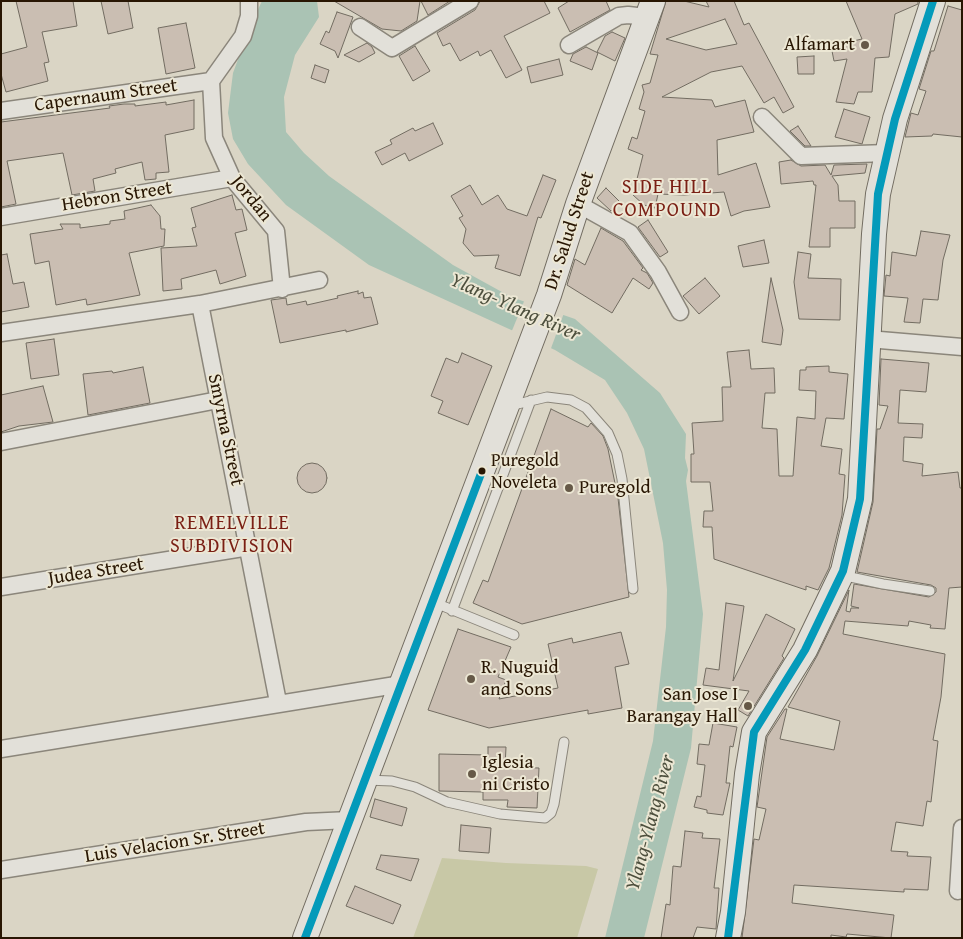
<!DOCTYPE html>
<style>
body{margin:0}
#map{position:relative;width:963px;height:939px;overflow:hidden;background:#dad5c5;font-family:"Gentium Book Plus",serif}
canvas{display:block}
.frame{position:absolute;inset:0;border:2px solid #281603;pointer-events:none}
</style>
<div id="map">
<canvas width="963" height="939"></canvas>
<div class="frame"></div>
</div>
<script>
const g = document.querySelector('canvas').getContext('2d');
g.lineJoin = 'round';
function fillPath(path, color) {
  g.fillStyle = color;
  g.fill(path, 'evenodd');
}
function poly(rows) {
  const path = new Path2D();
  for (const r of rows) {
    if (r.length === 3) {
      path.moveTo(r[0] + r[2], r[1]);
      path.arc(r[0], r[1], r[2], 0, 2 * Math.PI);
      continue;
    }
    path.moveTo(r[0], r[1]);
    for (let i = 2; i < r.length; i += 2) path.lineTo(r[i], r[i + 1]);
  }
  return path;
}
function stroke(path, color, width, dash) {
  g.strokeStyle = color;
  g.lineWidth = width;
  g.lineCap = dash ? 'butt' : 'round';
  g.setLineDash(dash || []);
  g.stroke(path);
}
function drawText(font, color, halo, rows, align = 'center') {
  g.font = font + ' "Gentium Book Plus",serif';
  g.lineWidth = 4;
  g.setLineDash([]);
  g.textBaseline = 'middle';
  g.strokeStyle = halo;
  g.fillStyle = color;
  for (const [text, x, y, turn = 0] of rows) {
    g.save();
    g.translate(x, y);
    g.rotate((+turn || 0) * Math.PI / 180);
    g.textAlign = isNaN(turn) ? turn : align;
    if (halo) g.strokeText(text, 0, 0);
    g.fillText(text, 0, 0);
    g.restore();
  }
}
const green = poly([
 [442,858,506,863,586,866,598,869,577,938,413,938]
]);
const water = poly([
 [262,1,317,1,319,17,295,55,284,97,286,132,304,153,329,176,453,265,511,297,575,319,660,393,686,434,685,458,688,470,686,481,703,614,691,748,644,938,605,938,653,741,666,627,667,590,663,543,644,449,627,413,605,380,555,350,369,265,286,205,248,164,233,139,228,113,233,73,251,24]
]);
const pier = poly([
 [525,299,564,313,550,351,511,333]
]);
const building = poly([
 [16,1,73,1,77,26,42,32,49,62,44,63,48,81,6,92,1,74,1,54,27,47,16,1],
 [101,1,128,1,133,28,108,34,101,1],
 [334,1,420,1,417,21,401,31,382,29,334,1],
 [421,1,450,1,428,15,421,1],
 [480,1,544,1,550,13,504,36,522,70,506,78,491,50,480,56,478,51,460,61,450,43,443,46,437,33,475,10,480,1],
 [569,1,606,1,610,10,570,32,558,8,569,1],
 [666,1,684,1,709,7,706,1,734,1,744,25,749,23,794,107,783,113,774,97,764,103,742,66,711,72,662,97,712,100,715,107,745,100,754,132,717,140,718,175,756,163,770,207,744,211,731,216,724,192,684,195,658,194,655,208,644,205,633,195,643,155,628,149,632,137,637,139,645,111,639,109,644,92,642,85,650,83,658,55,650,54,666,1],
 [725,19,737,44,706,50,666,39,725,19],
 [846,1,918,1,918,4,895,14,889,57,875,58,872,92,858,92,854,104,836,102,847,59,834,61,831,46,862,39,846,1],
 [948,6,962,10,962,137,933,134,932,136,905,137,911,113,918,115,926,91,919,89,931,51,934,51,948,6],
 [337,12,353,17,338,58,335,51,320,44,326,31,329,33,337,12],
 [186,23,195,68,166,74,158,28,186,23],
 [612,32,625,38,615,61,597,52,605,36,612,32],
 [367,43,372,47,375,53,359,62,344,55,367,43],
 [415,46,430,71,413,81,399,56,415,46],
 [586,47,598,53,592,70,570,61,573,54,586,47],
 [814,56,814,74,798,74,797,57,814,56],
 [559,59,563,75,531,83,527,67,559,59],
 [315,65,329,70,325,83,311,78,315,65],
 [194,100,194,129,165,135,169,172,156,173,156,179,145,180,142,162,130,165,115,169,116,173,93,179,95,191,72,195,63,153,7,161,16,204,1,207,1,122,110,108,109,106,124,104,135,104,135,106,166,102,166,105,194,100],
 [844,109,870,117,862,144,835,137,844,109],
 [433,123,443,144,409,161,405,153,382,165,375,152,392,144,390,140,413,128,415,131,433,123],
 [798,126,811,146,805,146,790,131,798,126],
 [791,160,801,166,825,165,831,175,834,165,867,164,865,173,832,176,838,185,839,201,855,201,855,228,830,228,830,247,809,247,816,185,814,185,813,181,781,184,779,162,791,160],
 [543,175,556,180,541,218,538,217,520,276,495,268,499,255,474,256,463,243,466,229,459,218,463,216,451,196,470,185,482,205,498,195,507,209,527,216,543,175],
 [606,188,620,202,611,211,597,198,606,188],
 [232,195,236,210,242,209,247,230,235,233,246,276,220,284,216,270,181,279,182,289,163,291,161,248,197,246,192,228,196,227,191,208,232,195],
 [151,205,160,216,161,229,165,229,164,246,129,253,140,295,87,305,86,299,56,305,49,261,35,264,30,234,63,229,60,224,80,224,80,228,110,224,110,221,125,219,124,211,151,205],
 [648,220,668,252,660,257,638,227,648,220],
 [601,228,623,241,643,268,641,270,647,273,653,283,649,289,633,278,612,313,567,285,575,259,585,265,601,228],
 [921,231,950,235,943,260,938,300,923,299,920,323,904,322,908,298,884,296,886,275,890,276,892,252,916,256,921,231],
 [764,240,769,263,743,267,738,246,764,240],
 [798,252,811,254,808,278,841,279,840,320,799,319,794,282,798,252],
 [7,254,13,284,24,282,29,307,1,312,1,255,7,254],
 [705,278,720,296,699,314,683,296,705,278],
 [771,278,783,330,781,345,762,342,771,278],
 [358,291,358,294,363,292,364,298,371,297,378,324,346,332,346,330,280,343,271,300,286,298,287,305,306,301,307,305,338,298,337,296,358,291],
 [54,339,59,375,31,379,26,343,54,339],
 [749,350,751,369,774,368,775,393,765,393,762,428,777,429,779,476,793,476,797,417,815,419,816,391,799,390,800,370,806,370,806,367,829,366,829,372,848,374,844,419,826,418,821,446,842,449,839,474,845,475,842,515,829,568,818,590,806,586,806,590,714,559,712,527,703,527,704,511,713,511,710,482,691,482,691,454,694,454,692,423,723,421,722,387,731,387,727,352,749,350],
 [462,353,492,366,468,425,438,413,443,401,431,396,446,358,458,363,462,353],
 [881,359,929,363,926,392,900,390,898,423,923,424,922,438,904,437,903,461,923,464,922,476,958,472,960,488,962,488,962,587,949,588,945,629,930,628,931,625,909,621,908,626,845,621,843,634,945,654,941,697,933,740,938,741,931,802,927,801,923,826,896,822,891,851,908,852,907,856,931,857,928,890,904,889,904,892,794,885,792,903,894,915,891,938,847,934,846,937,831,935,831,938,742,938,754,839,759,840,766,809,757,807,767,737,785,709,787,709,780,739,834,750,840,721,788,707,817,656,849,590,846,611,850,612,851,608,859,608,851,606,854,584,929,597,936,592,936,588,931,585,857,572,873,502,877,429,880,429,888,406,879,405,881,359],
 [143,367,150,403,88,415,83,374,112,371,113,373,143,367],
 [43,386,53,422,19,426,1,432,1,395,43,386],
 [551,409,588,427,591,423,603,436,608,449,618,498,629,597,522,624,473,603,483,580,488,582,551,409],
 [312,478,15],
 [726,603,744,606,733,681,766,614,795,629,782,656,784,658,748,716,738,710,749,691,703,685,706,668,719,670,726,603],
 [458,629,511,647,498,677,506,680,499,699,558,688,548,644,572,638,573,643,621,632,629,664,615,667,622,708,588,714,588,710,489,728,428,710,458,629],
 [713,723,737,727,733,747,730,746,726,783,730,783,723,815,707,813,707,810,694,807,697,796,701,797,705,765,697,764,699,744,709,745,713,723],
 [488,747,506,747,505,767,539,768,537,808,507,807,508,800,483,800,483,792,439,791,439,754,488,755,488,747],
 [375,799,407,808,402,826,370,817,375,799],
 [461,825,491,828,489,853,459,851,461,825],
 [685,831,703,833,702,838,720,839,714,888,719,888,716,929,697,927,693,938,661,938,666,904,670,905,673,866,681,867,685,831],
 [381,855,419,859,411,881,376,869,381,855],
 [355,886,401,905,393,924,346,906,355,886]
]);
const lane = poly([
 [509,406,547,397,571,400,586,408,608,433,617,454,622,479,633,589],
 [841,575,883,584,930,591],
 [433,602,514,635],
 [452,611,531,400],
 [366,780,392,781,415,787,447,802,500,814,545,818,551,813,554,804,564,742]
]);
const street = poly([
 [360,27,392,48,470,1],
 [569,45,619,16,628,15,646,17],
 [211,81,214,138,232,178,276,231,282,289],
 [211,81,243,36,249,16,249,1],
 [1,111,211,81],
 [762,117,801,156,887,153],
 [578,204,630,233,658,272,680,312],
 [1,217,232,178],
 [200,304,278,702],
 [1,333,200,304,319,280],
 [868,339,962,347],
 [1,442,218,400],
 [1,587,249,547],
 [1,749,402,684],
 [1,870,306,822,350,820],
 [958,891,962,828]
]);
const secondary = poly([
 [305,938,549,295,578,204,653,1],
 [728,938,733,912,747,774,754,732,805,650,843,571,860,499,874,234,878,194,895,119,933,1]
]);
const bus1 = poly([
 [305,938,482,471],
 [728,938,754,732,805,650,843,571,860,499,878,194,895,119,933,1]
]);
const markers = [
 [865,45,5,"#665947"],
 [482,471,4.5,"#281603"],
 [569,488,5,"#665947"],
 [471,679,5,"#665947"],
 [748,706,5,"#665947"],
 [472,774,5,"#665947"]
];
const busNames = [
 ["Puregold",491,461],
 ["Noveleta",491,483]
];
const poiNames = [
 ["Alfamart",855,45,"right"],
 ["Puregold",579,488],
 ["R. Nuguid",481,668],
 ["and Sons",481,690],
 ["San Jose I",738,695,"right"],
 ["Barangay Hall",738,717,"right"],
 ["Iglesia",482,763],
 ["ni Cristo",482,785]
];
const streetNames = [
 ["Capernaum Street",106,96,-8],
 ["Hebron Street",117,197,-9],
 ["Jordan",251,199,51],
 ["Dr. Salud Street",570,231,-72],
 ["Smyrna Street",225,430,78],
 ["Judea Street",96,572,-9],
 ["Luis Velacion Sr. Street",175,843,-9]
];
const neighbourhoodNames = [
 ["SIDE HILL",667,188],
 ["COMPOUND",667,211],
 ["REMELVILLE",232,524],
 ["SUBDIVISION",232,547]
];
const waterNames = [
 ["Ylang-Ylang River",515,308,24],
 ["Ylang-Ylang River",651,823,-75]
];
fillPath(green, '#c8c8a6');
fillPath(water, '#aac3b4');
fillPath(pier, '#dad5c5');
fillPath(building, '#cabeb2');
stroke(building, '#726c61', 1);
stroke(lane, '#8b867b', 11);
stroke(street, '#8b867b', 19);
stroke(secondary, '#726c61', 26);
stroke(lane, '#e2e0d9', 9);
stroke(street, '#e2e0d9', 16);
stroke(secondary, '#e2e0d9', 24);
stroke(bus1, '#049aba', 8);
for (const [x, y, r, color] of markers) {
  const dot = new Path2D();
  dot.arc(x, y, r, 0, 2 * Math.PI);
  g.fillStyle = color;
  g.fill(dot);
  stroke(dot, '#ece7d4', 2);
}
drawText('18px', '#281603', '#ece7d4', busNames, 'left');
drawText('19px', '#281603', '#ece7d4', poiNames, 'left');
drawText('19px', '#281603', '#ece7d4', streetNames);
g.letterSpacing = '1px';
drawText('20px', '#7a1f14', '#ece7d4', neighbourhoodNames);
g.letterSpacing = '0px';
drawText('italic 20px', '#4e503e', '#ece7d4', waterNames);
</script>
